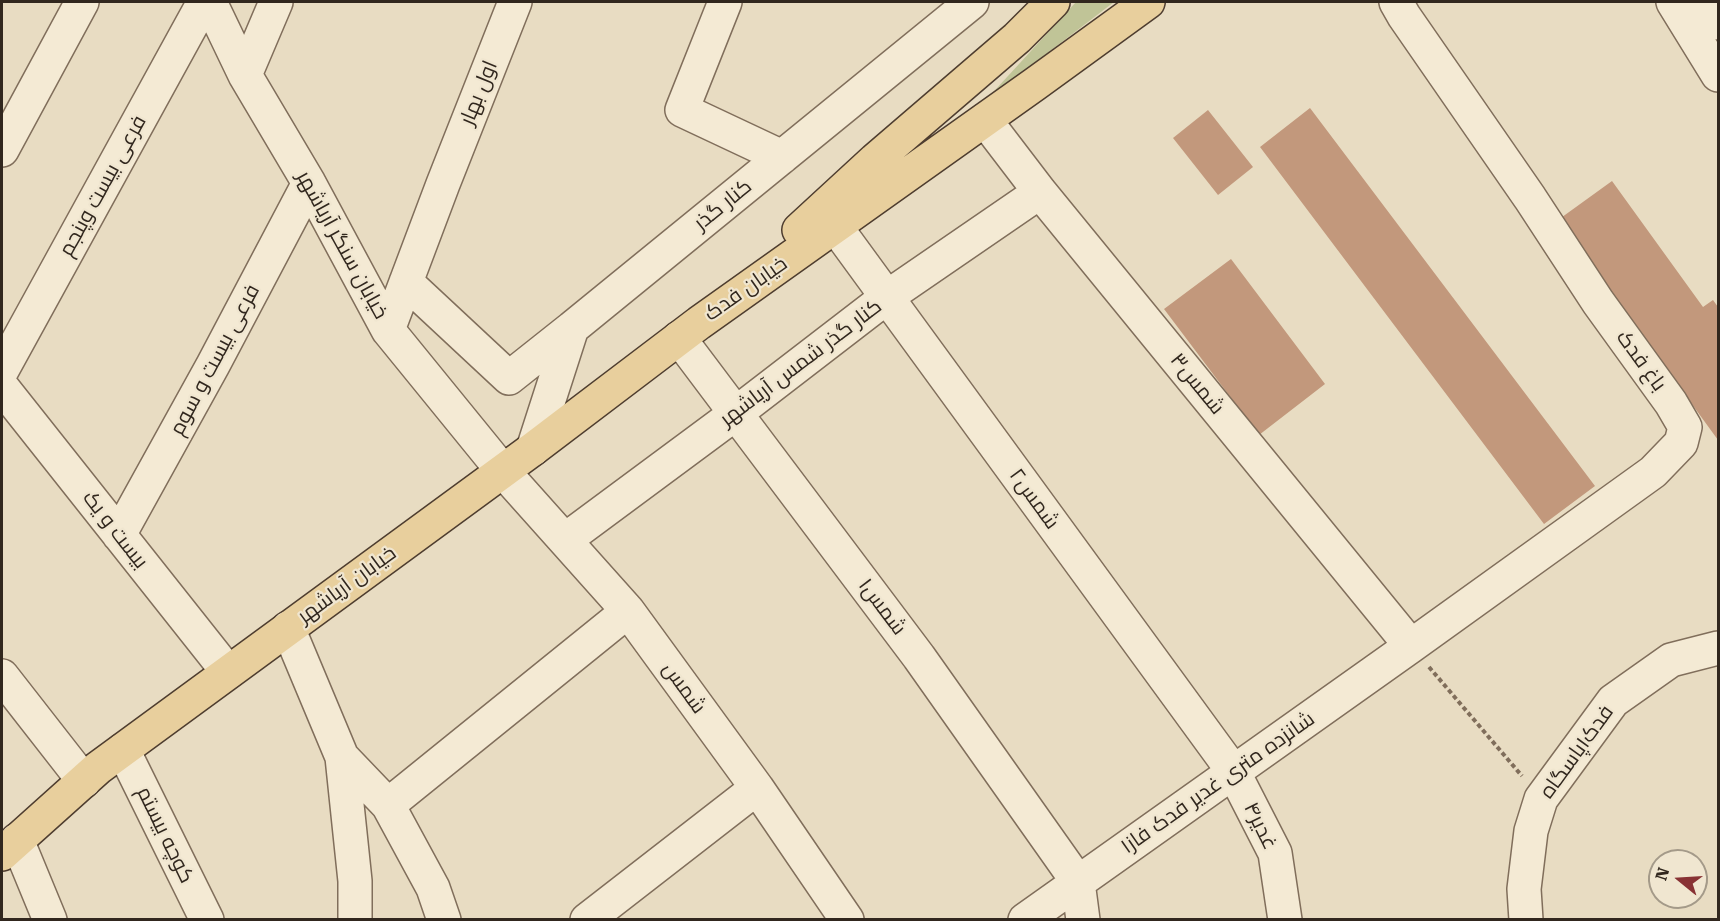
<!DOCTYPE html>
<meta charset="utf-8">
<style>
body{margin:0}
#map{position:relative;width:1720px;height:921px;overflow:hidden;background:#e8dcc2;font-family:"Roboto Serif",serif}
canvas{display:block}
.frame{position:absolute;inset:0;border:3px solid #31271e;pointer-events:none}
.north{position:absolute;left:1648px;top:849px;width:60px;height:60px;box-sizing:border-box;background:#f0e6d0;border:2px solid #a49a89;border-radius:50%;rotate:288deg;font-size:16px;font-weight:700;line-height:24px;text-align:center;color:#31271e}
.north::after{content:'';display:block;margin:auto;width:21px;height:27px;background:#883234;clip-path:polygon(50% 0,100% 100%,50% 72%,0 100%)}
</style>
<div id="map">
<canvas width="1720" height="921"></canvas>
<div class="frame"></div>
<div class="north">N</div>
</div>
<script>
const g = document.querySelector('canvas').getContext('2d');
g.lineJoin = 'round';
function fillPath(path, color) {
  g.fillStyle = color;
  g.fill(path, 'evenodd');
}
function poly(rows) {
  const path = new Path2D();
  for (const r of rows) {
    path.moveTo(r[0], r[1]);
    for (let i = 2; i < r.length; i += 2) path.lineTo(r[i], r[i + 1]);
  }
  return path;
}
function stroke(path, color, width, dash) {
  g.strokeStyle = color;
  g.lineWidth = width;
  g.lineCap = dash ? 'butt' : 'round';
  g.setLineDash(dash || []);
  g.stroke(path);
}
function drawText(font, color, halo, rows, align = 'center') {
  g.font = font + ' "Roboto Serif",Cairo,serif';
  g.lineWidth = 4.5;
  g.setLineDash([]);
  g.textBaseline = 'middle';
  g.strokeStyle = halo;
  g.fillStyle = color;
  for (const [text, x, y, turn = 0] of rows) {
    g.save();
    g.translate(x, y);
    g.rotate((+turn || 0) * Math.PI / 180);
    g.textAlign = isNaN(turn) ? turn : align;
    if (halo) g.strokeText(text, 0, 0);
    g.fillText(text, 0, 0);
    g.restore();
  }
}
const green = poly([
 [1076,2,1114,2,985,101]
]);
const building = poly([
 [1310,108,1595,486,1544,524,1260,147],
 [1208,110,1253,167,1218,195,1173,138],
 [1612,181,1703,307,1713,300,1718,307,1718,440,1558,220],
 [1231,259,1325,384,1259,435,1164,309]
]);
const path = poly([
 [1429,667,1522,776]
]);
const minor = poly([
 [210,2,245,75,309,183,388,330,502,470,628,611,757,788,847,920],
 [725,2,682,110,782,157],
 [1673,2,1718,75],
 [1705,2,1718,23],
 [245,75,276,2],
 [985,120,1040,192,1411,646],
 [2,150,82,2],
 [835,226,1233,771,1275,853,1285,920],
 [406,282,509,378,572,328],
 [388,330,443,184,515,2],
 [679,338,919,657,1078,882,1083,920],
 [2,370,204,2],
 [2,387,228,672],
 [533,449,572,328,972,2],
 [119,535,213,365,309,183],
 [565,540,735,414,887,297,1040,192],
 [288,628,342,757,355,881,355,920],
 [2,676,84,781],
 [123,750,207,920],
 [342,757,388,805,433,888,444,920],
 [388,805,628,611],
 [17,840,50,920],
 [587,920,757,788],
 [1025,920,1411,646,1653,472,1681,443,1685,427,1671,403,1598,302,1530,198,1404,16,1396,2],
 [1526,920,1524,889,1531,831,1541,799,1613,701,1671,660,1718,648]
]);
const major = poly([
 [799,230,875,160,1017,38,1053,2],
 [2,854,98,768,533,449,699,323,1035,84,1148,2]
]);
const streetNames = [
 ["اول بهار",479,93,-68],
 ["فرعی بیست وپنجم",103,186,-61],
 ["کنار گذر",723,205,-39],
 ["خیابان سنگر آریاشهر",342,245,61],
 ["خیابان فدک",746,289,-35],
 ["فرعی بیست و سوم",215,360,-62],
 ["باغ فدک",1641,361,54],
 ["کنار گذر شمس آریاشهر",801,363,-37],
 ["شمس۳",1197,384,51],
 ["شمس۲",1034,499,54],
 ["بیست و یک",115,530,52],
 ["خیابان آریاشهر",347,585,-36],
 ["شمس۱",882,607,53],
 ["شمس",684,688,54],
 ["فدک۱پاسگاه",1577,752,-54],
 ["شانزده متری غدیر فدک فاز۱",1218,783,-35],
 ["غدیر۴",1260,826,64],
 ["کوچه بیستم",165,835,64]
];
fillPath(green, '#c0c497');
fillPath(building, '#c2987c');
stroke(minor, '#806e5b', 36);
stroke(major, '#4e3d2f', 36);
stroke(path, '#806e5b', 4, [4.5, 3]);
stroke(minor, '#f4ead4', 33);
stroke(major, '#e8cf9d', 33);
drawText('21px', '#31271e', '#f0e6d0', streetNames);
</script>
